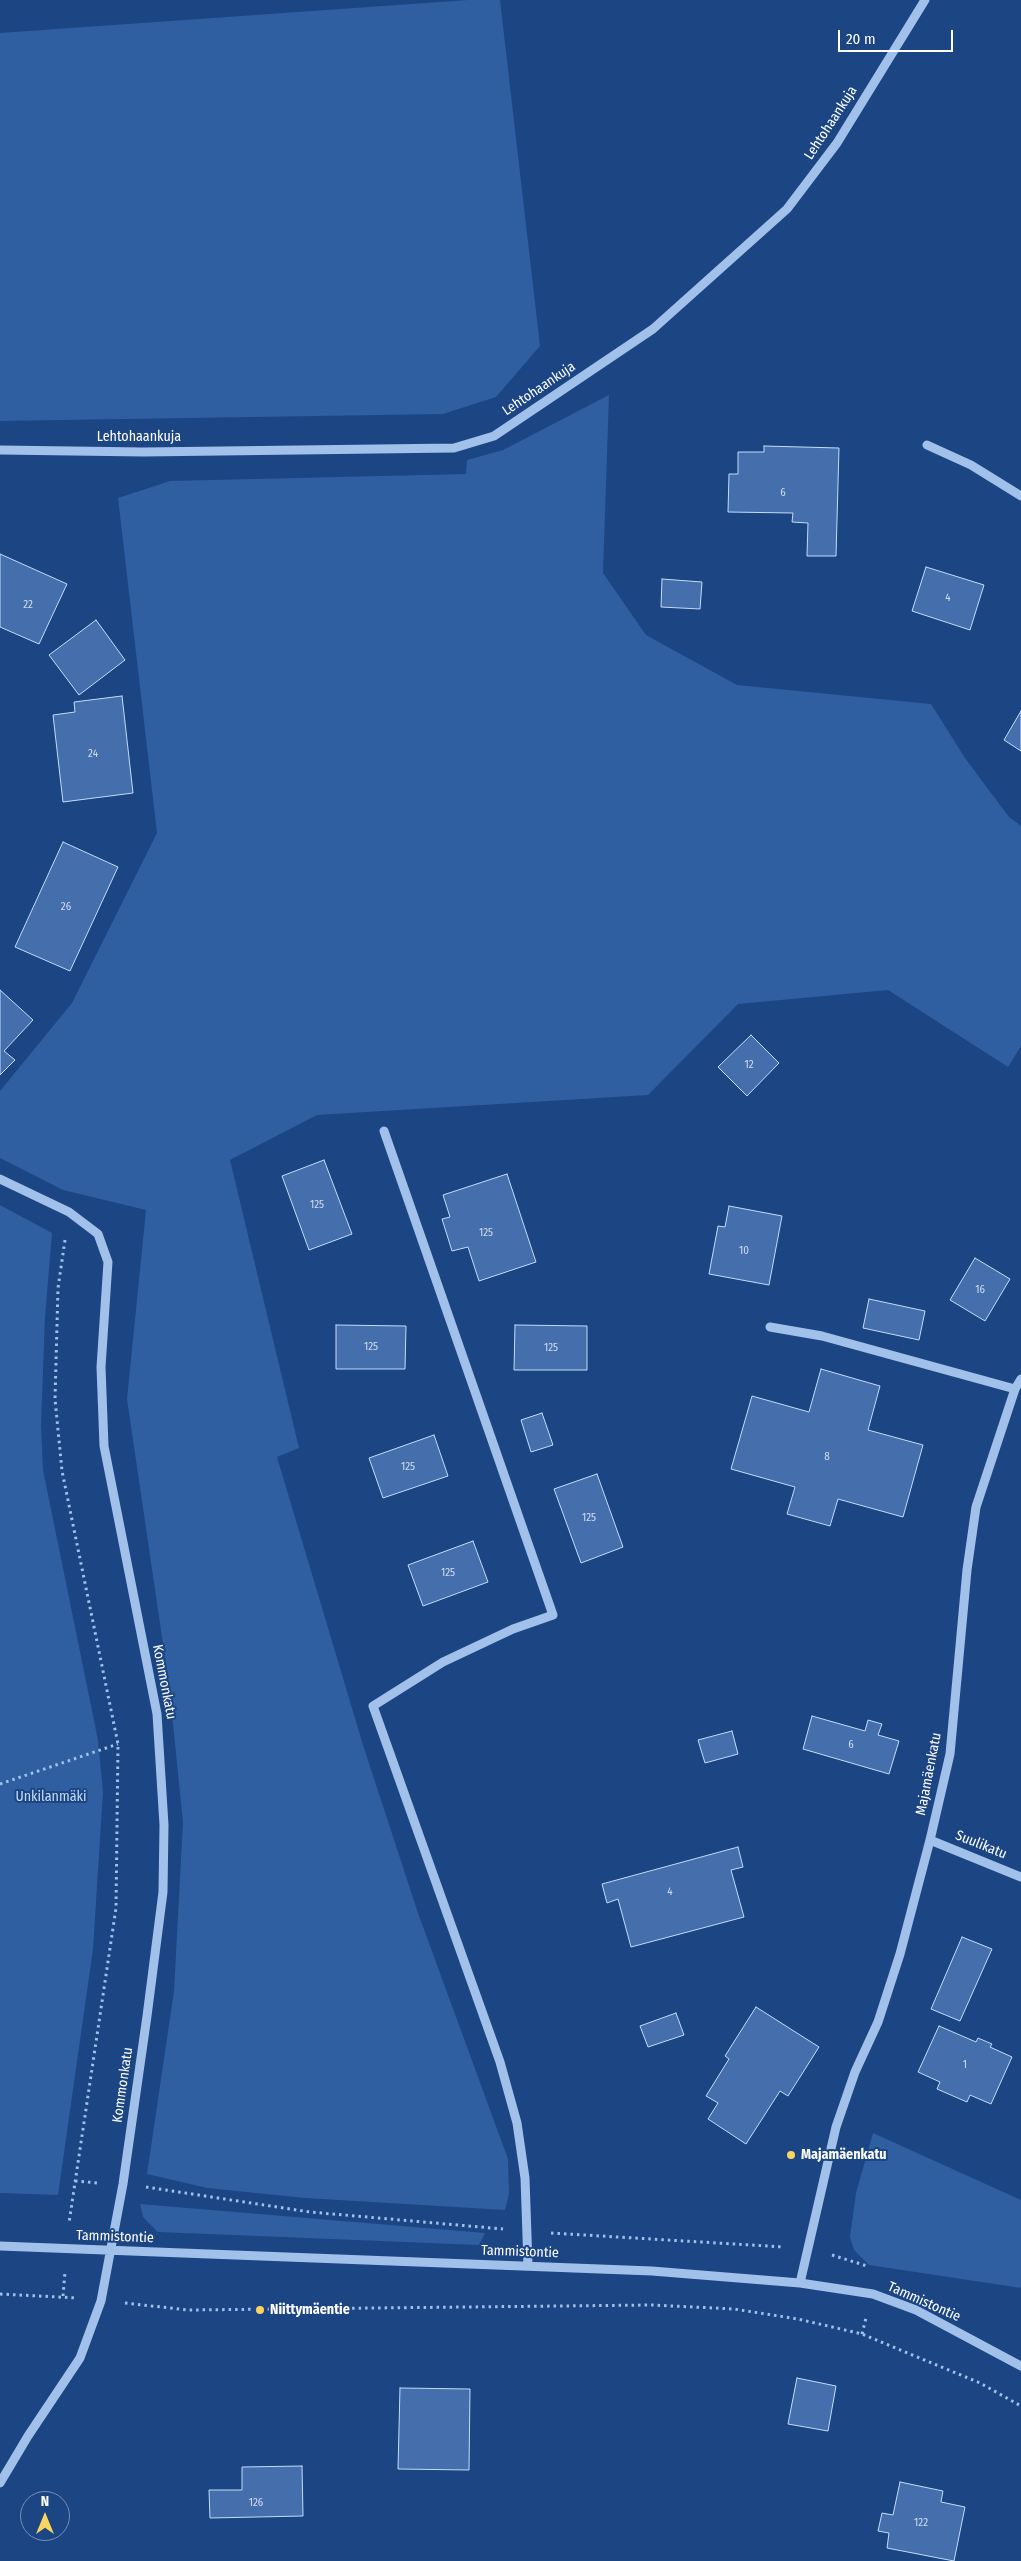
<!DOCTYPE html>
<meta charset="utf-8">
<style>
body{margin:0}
#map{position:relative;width:1021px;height:2561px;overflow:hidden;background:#1c4583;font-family:"Fira Sans Condensed",sans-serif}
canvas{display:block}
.north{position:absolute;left:20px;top:2491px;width:50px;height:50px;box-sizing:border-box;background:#1c4583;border:1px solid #778fb5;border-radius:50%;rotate:0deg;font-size:14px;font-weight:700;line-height:20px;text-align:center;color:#fff}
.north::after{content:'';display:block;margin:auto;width:18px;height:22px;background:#fbd35f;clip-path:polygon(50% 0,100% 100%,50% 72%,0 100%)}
.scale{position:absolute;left:838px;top:30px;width:115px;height:22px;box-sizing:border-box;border:2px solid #fff;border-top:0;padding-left:6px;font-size:15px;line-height:18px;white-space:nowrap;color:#fff;-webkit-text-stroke:4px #1c4583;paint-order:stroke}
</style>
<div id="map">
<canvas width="1021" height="2561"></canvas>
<div class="north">N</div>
<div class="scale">20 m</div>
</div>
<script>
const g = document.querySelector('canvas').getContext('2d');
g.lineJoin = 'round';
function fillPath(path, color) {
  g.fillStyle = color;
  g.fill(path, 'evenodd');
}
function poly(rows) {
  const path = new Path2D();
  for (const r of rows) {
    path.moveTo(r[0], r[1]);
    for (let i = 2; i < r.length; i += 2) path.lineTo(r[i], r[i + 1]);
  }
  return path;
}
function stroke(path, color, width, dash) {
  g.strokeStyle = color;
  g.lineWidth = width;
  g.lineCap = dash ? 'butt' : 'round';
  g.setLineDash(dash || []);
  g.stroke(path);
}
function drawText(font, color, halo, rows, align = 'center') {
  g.font = font + ' "Fira Sans Condensed",sans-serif';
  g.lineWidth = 4;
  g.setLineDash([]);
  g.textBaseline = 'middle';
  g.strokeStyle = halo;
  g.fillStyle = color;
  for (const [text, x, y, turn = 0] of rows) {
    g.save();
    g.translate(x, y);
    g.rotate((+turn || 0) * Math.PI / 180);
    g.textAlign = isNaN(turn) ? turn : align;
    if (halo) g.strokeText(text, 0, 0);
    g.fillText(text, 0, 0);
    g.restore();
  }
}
const green = poly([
 [468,0,500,0,540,346,496,397,443,414,0,421,0,33],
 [609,395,603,573,646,635,737,685,931,704,965,758,1009,817,1021,826,1021,1046,1008,1067,888,990,738,1004,648,1095,317,1115,230,1160,299,1448,277,1457,363,1745,418,1913,508,2159,509,2194,505,2210,305,2198,207,2188,147,2174,174,1991,183,1822,169,1685,127,1399,146,1210,63,1190,0,1158,0,1091,72,1003,157,833,118,498,170,481,466,474,467,460,503,450],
 [0,1205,52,1233,45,1317,41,1425,43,1470,98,1740,103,1792,93,1949,58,2195,0,2193],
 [873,2133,1021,2200,1021,2288,869,2265,854,2250,850,2237,856,2193],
 [140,2204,485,2233,479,2245,158,2232,143,2217]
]);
const building = poly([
 [764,446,839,448,836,556,807,556,808,523,792,522,793,513,728,512,729,474,738,474,738,452,764,452,764,446],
 [0,554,67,584,39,644,0,627,0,554],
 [926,567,984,585,970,630,912,611,926,567],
 [662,579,702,582,700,609,661,607,662,579],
 [96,620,125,660,79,695,49,655,96,620],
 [122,696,133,793,63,802,53,715,75,712,74,702,122,696],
 [1021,711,1021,751,1004,740,1021,711],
 [63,842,118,867,70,971,15,947,63,842],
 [0,990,33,1020,4,1051,15,1060,0,1075,0,990],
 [751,1035,779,1063,747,1096,718,1067,751,1035],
 [324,1160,352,1234,309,1250,282,1176,324,1160],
 [507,1174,536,1262,479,1281,468,1247,452,1251,442,1219,450,1217,443,1195,507,1174],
 [729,1206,782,1216,769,1285,709,1274,718,1226,725,1227,729,1206],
 [975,1258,1010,1279,985,1321,950,1300,975,1258],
 [869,1299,925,1311,919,1340,863,1328,869,1299],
 [336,1325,406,1326,405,1369,336,1369,336,1325],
 [515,1325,587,1326,587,1370,514,1370,515,1325],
 [821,1369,880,1386,868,1430,923,1445,903,1517,838,1499,830,1526,787,1514,795,1487,731,1469,752,1396,809,1412,821,1369],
 [542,1413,553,1445,531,1452,521,1420,542,1413],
 [434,1435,448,1476,383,1498,369,1458,434,1435],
 [597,1474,623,1547,581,1563,554,1489,597,1474],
 [473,1541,488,1582,423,1606,408,1565,473,1541],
 [812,1716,865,1731,868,1720,882,1724,878,1735,899,1741,889,1774,803,1749,812,1716],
 [732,1731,738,1754,705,1763,698,1740,732,1731],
 [738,1847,743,1867,731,1870,744,1917,631,1947,618,1899,607,1903,602,1884,738,1847],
 [962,1937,992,1949,960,2021,931,2009,962,1937],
 [756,2007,819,2047,788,2096,780,2091,746,2144,708,2119,718,2103,706,2096,729,2059,725,2056,756,2007],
 [676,2013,684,2035,648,2047,640,2026,676,2013],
 [939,2026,976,2042,978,2038,992,2044,990,2047,1012,2057,991,2104,970,2095,967,2102,937,2089,940,2082,918,2072,939,2026],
 [797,2378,836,2386,828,2431,788,2424,797,2378],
 [400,2388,470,2389,469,2470,398,2469,400,2388],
 [302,2466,303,2516,210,2518,209,2490,242,2490,242,2467,302,2466],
 [900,2482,943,2491,941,2502,965,2507,954,2561,887,2548,889,2533,878,2531,882,2513,893,2515,900,2482]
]);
const path = poly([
 [65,1240,58,1288,55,1399,62,1471,118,1744,116,1908,69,2223],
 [0,1784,118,1744],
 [75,2181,98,2183],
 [146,2187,310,2212,503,2229],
 [551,2233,784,2247],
 [832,2255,867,2266],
 [0,2294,77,2298],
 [63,2296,65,2272],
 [125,2303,188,2310,652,2305,734,2309,798,2319,862,2334,980,2383,1021,2406],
 [862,2334,866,2318]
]);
const minor = poly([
 [927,445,971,465,1021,496],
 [0,450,144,452,454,448,494,436,653,329,787,209,837,143,925,0],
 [384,1131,553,1615,513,1629,443,1662,373,1706,500,2062,517,2123,525,2178,528,2265],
 [0,1179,69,1212,98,1234,108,1262,101,1367,104,1446,157,1714,164,1825,163,1892,147,2016,123,2184,101,2301,80,2358,28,2436,0,2483],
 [770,1327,822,1336,1015,1389],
 [930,1840,1021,1877],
 [0,2246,652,2271,800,2283,873,2294,916,2310,1021,2366],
 [800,2283,836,2127,855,2072,878,2022,900,1954,930,1840,950,1754,967,1570,976,1507,1015,1389,1021,1379]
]);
const markers = [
 [791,2155,5,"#fbd35f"],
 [260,2310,5,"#fbd35f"]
];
const numberNames = [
 ["6",783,493],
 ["4",948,598],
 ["22",28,605],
 ["24",93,754],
 ["26",66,907],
 ["12",749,1065],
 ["125",317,1205],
 ["125",486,1233],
 ["10",744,1251],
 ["16",980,1290],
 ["125",371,1347],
 ["125",551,1348],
 ["8",827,1457],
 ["125",408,1467],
 ["125",589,1518],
 ["125",448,1573],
 ["6",851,1745],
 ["4",670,1892],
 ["1",965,2065],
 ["126",256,2503],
 ["122",921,2523]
];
const streetNames = [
 ["Lehtohaankuja",831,123,-57],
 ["Lehtohaankuja",539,389,-34],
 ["Lehtohaankuja",139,437],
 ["Kommonkatu",164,1682,79],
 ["Majamäenkatu",929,1774,-79],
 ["Suulikatu",981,1845,22],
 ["Kommonkatu",123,2085,-82],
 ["Tammistontie",115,2237,2],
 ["Tammistontie",520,2252,2],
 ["Tammistontie",924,2302,24]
];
const parkNames = [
 ["Unkilanmäki",51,1797]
];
const poiNames = [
 ["Majamäenkatu",801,2155],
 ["Niittymäentie",270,2310]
];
fillPath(green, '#2f5ea1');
fillPath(building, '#446fac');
stroke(building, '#c6dbf8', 1);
stroke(path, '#a1c0ea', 3, [2.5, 4]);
stroke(minor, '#a1c0ea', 9);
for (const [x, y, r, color] of markers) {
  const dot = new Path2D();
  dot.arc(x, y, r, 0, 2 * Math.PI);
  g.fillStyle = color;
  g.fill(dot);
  stroke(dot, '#1c4583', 2);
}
drawText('11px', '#d0dbea', null, numberNames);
drawText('14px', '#fff', '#1c4583', streetNames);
drawText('14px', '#c6dbf8', '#1c4583', parkNames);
drawText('bold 14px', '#fff', '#1c4583', poiNames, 'left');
</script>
